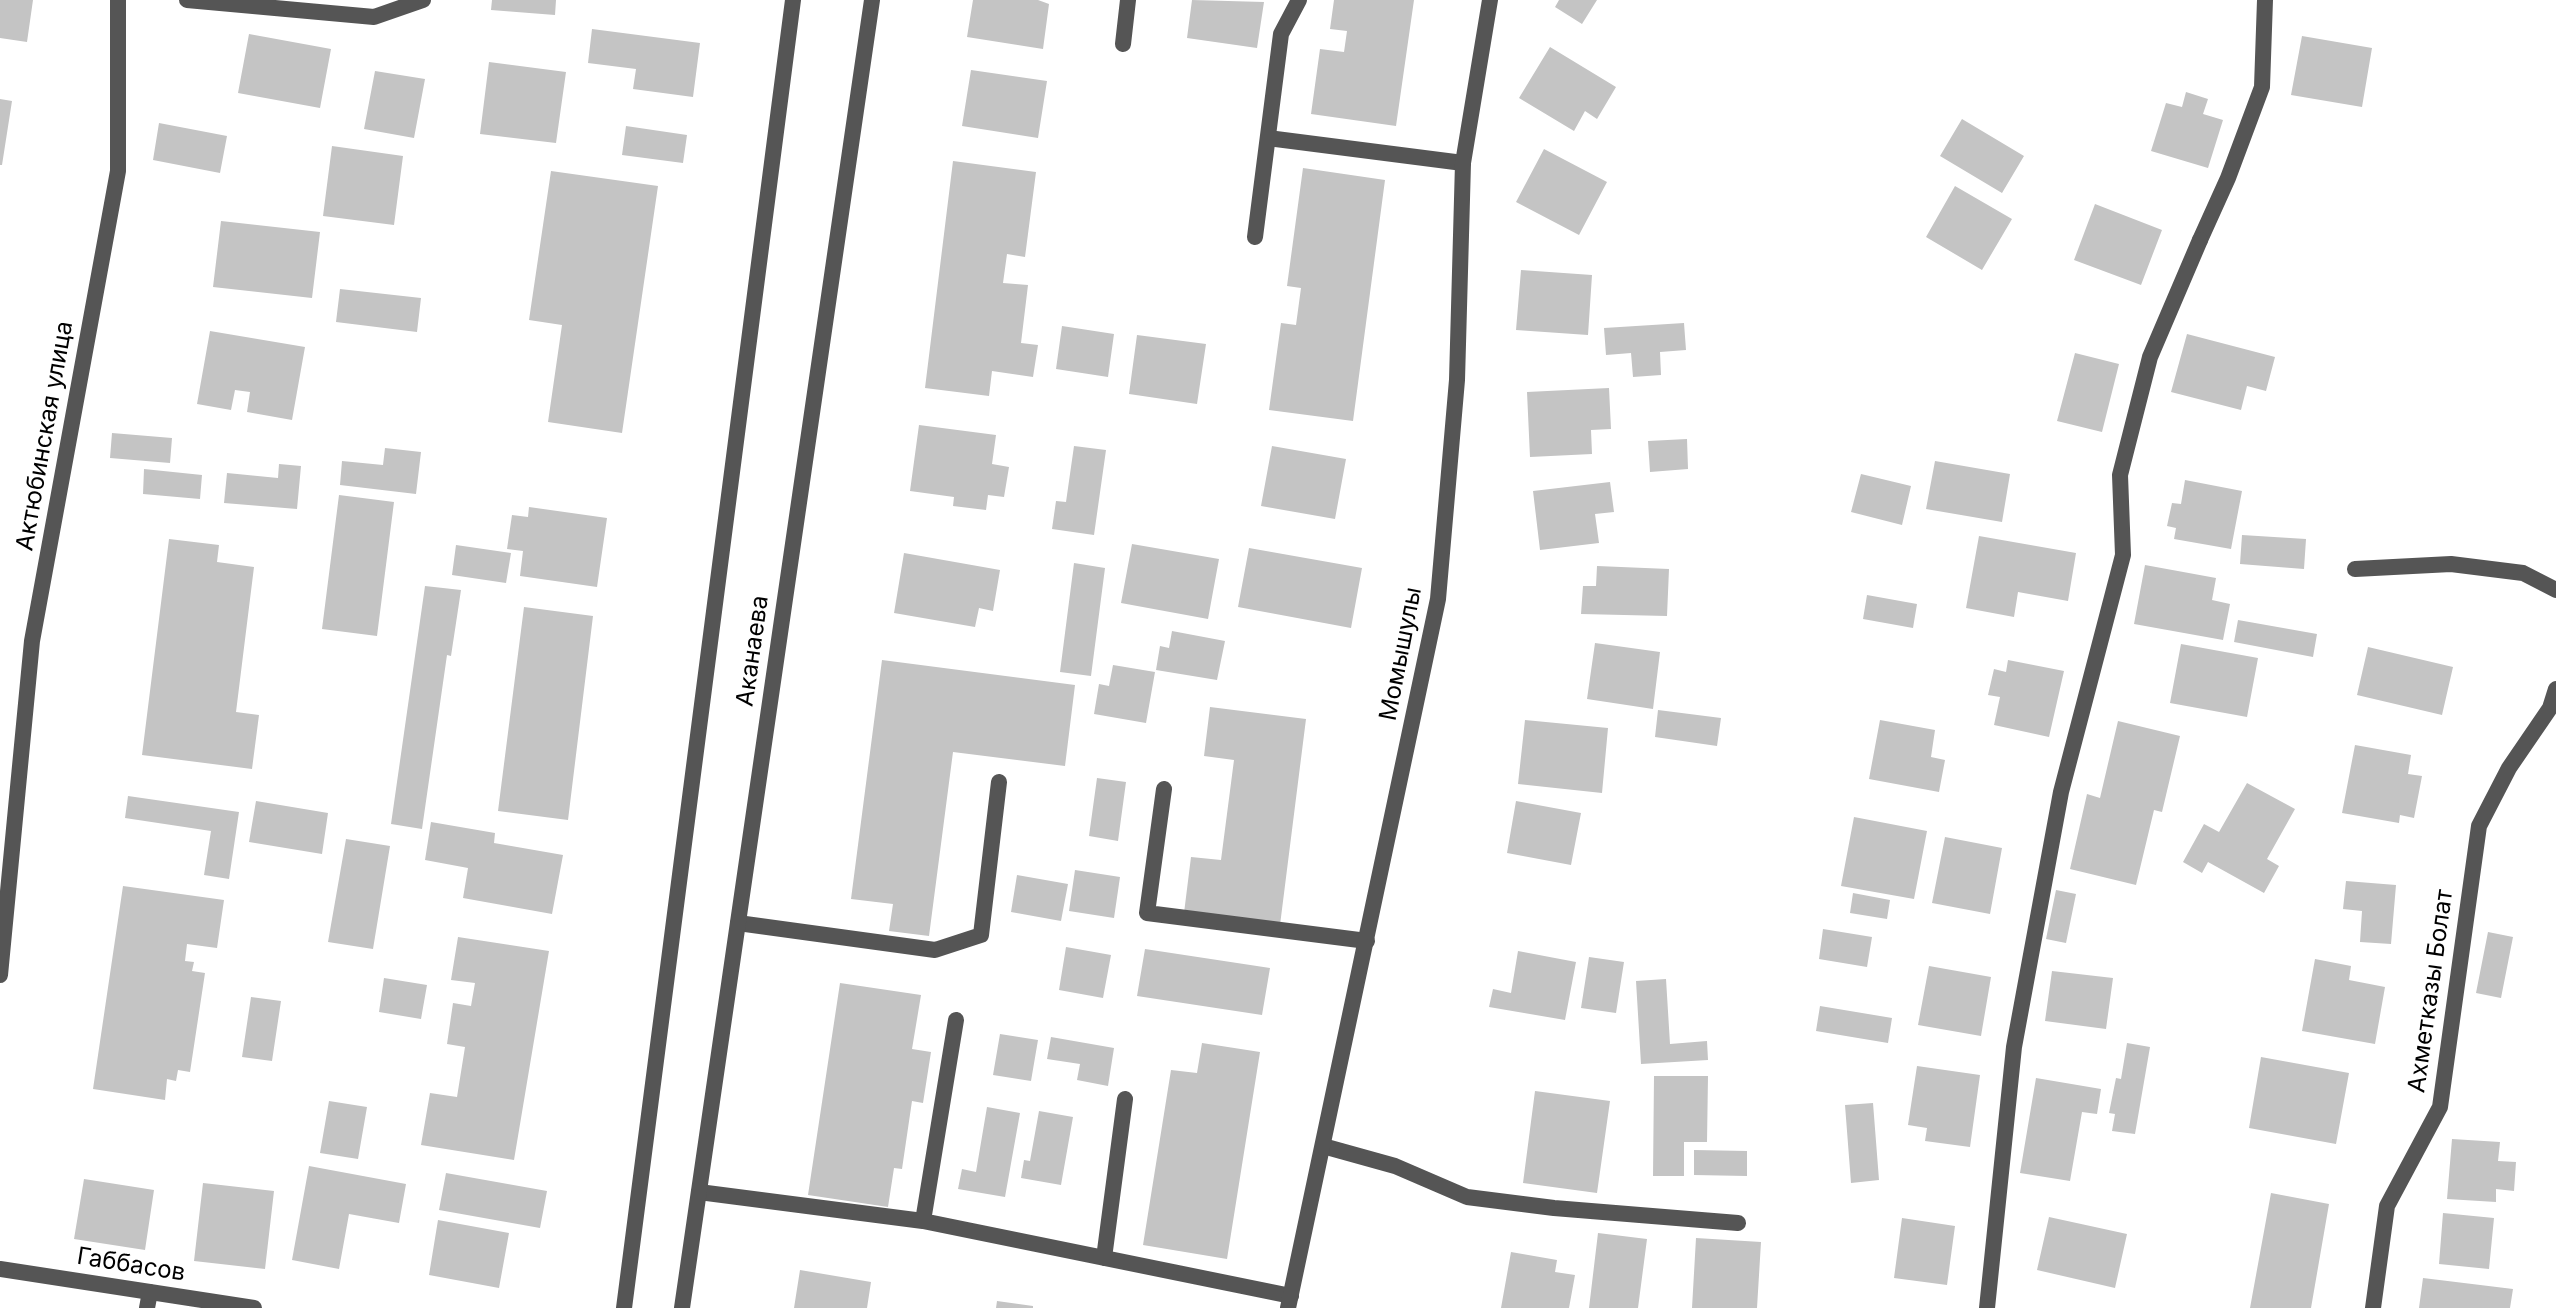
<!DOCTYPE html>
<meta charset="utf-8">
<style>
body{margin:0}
canvas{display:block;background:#fff}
</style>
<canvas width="2556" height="1308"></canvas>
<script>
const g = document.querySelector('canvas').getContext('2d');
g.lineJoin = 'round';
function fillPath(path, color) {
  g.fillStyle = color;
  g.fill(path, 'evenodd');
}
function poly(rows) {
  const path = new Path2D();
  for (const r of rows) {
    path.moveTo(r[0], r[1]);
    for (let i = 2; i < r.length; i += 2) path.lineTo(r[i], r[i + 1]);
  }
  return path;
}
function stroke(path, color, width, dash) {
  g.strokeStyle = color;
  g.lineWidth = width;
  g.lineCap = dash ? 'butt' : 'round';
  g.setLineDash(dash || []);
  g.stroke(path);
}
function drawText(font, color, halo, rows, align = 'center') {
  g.font = font + ' Inter,sans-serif';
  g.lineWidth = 6;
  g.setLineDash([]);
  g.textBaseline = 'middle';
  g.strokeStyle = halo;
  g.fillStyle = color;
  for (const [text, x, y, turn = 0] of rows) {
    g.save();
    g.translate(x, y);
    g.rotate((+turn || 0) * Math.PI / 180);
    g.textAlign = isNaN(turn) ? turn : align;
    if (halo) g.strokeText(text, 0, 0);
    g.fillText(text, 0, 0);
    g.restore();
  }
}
const building = poly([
 [0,0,33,0,27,42,0,38],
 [492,0,556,0,555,15,491,10],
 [973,0,1038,0,1049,4,1043,49,967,37],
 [1192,0,1264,2,1257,48,1187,38],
 [1334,0,1414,0,1396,126,1311,114,1320,49,1344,52,1347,31,1330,29],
 [1559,0,1597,0,1582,24,1555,7],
 [592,29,700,43,693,97,633,89,636,69,588,63],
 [249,34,331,49,320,108,238,93],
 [2302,36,2372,48,2362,107,2291,95],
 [1550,47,1616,87,1597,119,1585,111,1574,131,1519,98],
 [489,62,566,72,556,143,480,134],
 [971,70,1047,81,1038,138,962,126],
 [375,71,425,79,414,138,364,129],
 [2186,92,2208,99,2203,114,2223,120,2208,168,2151,151,2166,103,2182,107],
 [0,99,12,101,2,165,0,165],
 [1962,119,2024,156,2002,193,1940,156],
 [159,123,227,136,220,173,153,160],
 [626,126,687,135,683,163,622,155],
 [332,146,403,156,394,225,323,216],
 [1544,149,1607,182,1579,235,1516,202],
 [953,161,1036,172,1025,257,1007,254,1003,283,1028,285,1021,343,1038,345,1033,377,992,371,989,396,925,388],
 [1303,168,1385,180,1353,421,1269,410,1281,323,1296,325,1301,288,1287,286],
 [551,171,658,186,622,433,548,422,562,325,529,320],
 [1955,186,2012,219,1982,270,1926,237],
 [2095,204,2162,230,2141,285,2074,260],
 [221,221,320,232,312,298,213,287],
 [1521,270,1592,275,1588,335,1516,330],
 [340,289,421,298,417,332,336,322],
 [1684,323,1686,350,1660,352,1661,375,1633,377,1631,353,1606,355,1604,328],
 [1062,326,1114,334,1108,377,1056,369],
 [210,331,305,347,292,420,247,412,250,392,235,390,231,410,197,404],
 [2187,334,2275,357,2266,391,2247,386,2241,410,2171,392],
 [1137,335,1206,344,1197,404,1129,394],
 [2075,353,2119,364,2102,432,2057,421],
 [1609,388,1611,429,1591,430,1592,454,1530,457,1527,392],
 [919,425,996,435,992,464,1009,467,1004,497,988,495,986,510,953,506,954,497,910,491],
 [112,433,172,438,170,463,110,458],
 [1687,439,1688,469,1650,472,1648,441],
 [1074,446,1106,450,1094,535,1052,529,1056,501,1066,502],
 [1272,446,1346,459,1335,519,1261,506],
 [385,448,421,452,416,494,340,485,342,461,383,465],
 [1935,461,2010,474,2002,522,1926,509],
 [279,464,301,466,297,509,224,503,227,473,278,478],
 [144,469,202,475,200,499,143,494],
 [1861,474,1911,486,1902,525,1851,512],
 [2185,480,2242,491,2231,549,2174,539,2176,528,2167,526,2172,503,2181,504],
 [1610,482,1614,512,1595,514,1599,543,1540,550,1533,491],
 [339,495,394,502,377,636,322,629],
 [529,507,607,518,597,587,520,576,523,551,507,549,512,515,528,517],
 [2242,535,2306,539,2304,569,2240,564],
 [1979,536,2076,553,2068,601,2018,592,2014,617,1966,608],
 [169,539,219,545,217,562,254,567,236,712,259,715,252,769,142,755],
 [1132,544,1219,559,1208,619,1121,603],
 [456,545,511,553,506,583,452,575],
 [1249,548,1362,568,1351,628,1238,607],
 [904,553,1000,570,993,611,979,608,975,627,894,613],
 [1074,563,1105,568,1091,676,1060,672],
 [2145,565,2216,578,2212,600,2230,604,2223,640,2134,624],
 [1597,566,1669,569,1667,616,1581,614,1583,586,1596,586],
 [425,586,461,590,451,656,447,655,422,829,391,824],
 [1867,595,1917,604,1913,628,1863,619],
 [524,607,593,616,568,820,498,811],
 [2238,620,2317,634,2313,657,2234,642],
 [1172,631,1225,641,1217,680,1156,670,1160,646,1169,648],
 [1595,643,1660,652,1653,709,1587,699],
 [2181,644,2258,658,2247,717,2170,703],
 [2368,647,2453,667,2442,715,2357,695],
 [882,660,1075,685,1065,766,953,752,929,936,889,931,893,904,851,899],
 [2008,660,2064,671,2049,737,1994,725,2000,697,1988,695,1994,669,2006,672],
 [1113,665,1155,672,1146,723,1094,714,1099,684,1109,686],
 [1210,707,1306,719,1280,925,1184,913,1191,857,1221,860,1234,760,1204,756],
 [1658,710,1721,718,1717,746,1655,737],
 [1525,720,1608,728,1602,793,1518,784],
 [1880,720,1935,730,1931,757,1945,760,1939,792,1869,779],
 [2118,721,2180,736,2162,812,2154,810,2136,885,2070,869,2087,794,2100,798],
 [2355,745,2411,755,2408,774,2422,776,2414,818,2400,815,2399,823,2342,813],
 [1097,778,1126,782,1118,841,1089,836],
 [2247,783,2295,809,2267,859,2279,866,2264,893,2208,862,2202,873,2183,862,2204,824,2219,832],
 [128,796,239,812,229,879,204,875,211,831,125,818],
 [256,801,328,813,322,854,249,842],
 [1516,801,1581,813,1571,865,1507,853],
 [1854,817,1927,831,1914,899,1841,886],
 [431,822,495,833,494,843,563,855,552,914,463,898,468,868,425,860],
 [1945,837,2002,848,1990,914,1932,903],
 [346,839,390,846,373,949,328,942],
 [1075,870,1120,877,1114,918,1069,911],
 [1017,875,1068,884,1061,921,1011,912],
 [2346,881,2396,885,2391,944,2360,942,2362,911,2343,909],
 [123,886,224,900,217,948,187,944,185,961,194,962,192,971,205,973,190,1072,178,1070,176,1081,167,1079,165,1100,93,1089],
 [2056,890,2076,894,2066,943,2046,939],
 [1853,893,1890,900,1887,919,1850,913],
 [1823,929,1872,937,1867,967,1819,959],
 [2488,932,2513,937,2501,998,2476,993],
 [458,937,549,951,514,1160,421,1145,430,1093,457,1097,465,1047,447,1044,453,1003,471,1006,475,983,451,980],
 [1066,947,1111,955,1103,998,1059,990],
 [1145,949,1270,968,1262,1015,1137,996],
 [1518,951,1576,962,1565,1020,1489,1007,1493,989,1511,993],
 [1589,957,1624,962,1616,1013,1581,1008],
 [2315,959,2351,966,2349,980,2385,987,2375,1044,2302,1031],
 [1929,966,1991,977,1981,1036,1918,1025],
 [2052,971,2113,978,2106,1029,2045,1021],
 [384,978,427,985,421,1019,379,1012],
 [1666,979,1670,1044,1707,1041,1708,1060,1641,1064,1636,981],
 [840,983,921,995,912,1049,931,1052,923,1103,912,1101,902,1169,894,1168,888,1207,808,1195],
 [251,997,281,1001,272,1061,242,1057],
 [1820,1006,1892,1018,1888,1043,1816,1031],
 [1000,1034,1038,1040,1031,1081,993,1075],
 [1051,1037,1114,1048,1108,1086,1077,1080,1080,1064,1047,1059],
 [1202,1043,1260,1052,1227,1259,1143,1245,1171,1070,1197,1073],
 [2127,1043,2150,1047,2135,1134,2112,1131,2115,1114,2109,1113,2116,1078,2121,1079],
 [2261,1057,2349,1073,2336,1144,2249,1128],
 [1917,1066,1980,1075,1970,1147,1925,1141,1927,1128,1908,1125],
 [1654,1076,1708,1076,1707,1142,1684,1142,1684,1176,1653,1176],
 [2036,1078,2101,1089,2097,1114,2082,1112,2070,1181,2020,1173],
 [1535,1091,1610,1101,1597,1193,1523,1183],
 [329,1101,367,1107,358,1159,320,1153],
 [1873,1103,1879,1180,1851,1183,1845,1105],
 [987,1107,1020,1113,1005,1197,958,1189,962,1169,976,1172],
 [1039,1111,1073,1117,1061,1185,1021,1178,1024,1160,1030,1161],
 [2452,1139,2500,1142,2498,1161,2516,1162,2514,1191,2496,1189,2496,1202,2447,1199],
 [1694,1150,1747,1151,1747,1176,1694,1175],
 [309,1166,406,1184,399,1223,349,1214,339,1269,292,1260],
 [446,1173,547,1191,540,1228,439,1210],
 [84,1179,154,1190,145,1250,74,1239],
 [203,1183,274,1191,265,1269,194,1261],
 [2271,1193,2329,1204,2311,1308,2250,1308],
 [2443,1213,2494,1218,2489,1269,2439,1264],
 [2049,1217,2127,1234,2115,1288,2037,1270],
 [1902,1218,1955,1226,1947,1285,1894,1278],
 [438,1220,509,1233,499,1288,429,1275],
 [1598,1233,1647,1239,1638,1308,1589,1308],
 [1696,1238,1761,1242,1757,1308,1692,1308],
 [1511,1252,1557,1260,1555,1272,1575,1275,1569,1308,1501,1308],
 [800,1270,871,1282,867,1308,794,1308],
 [2423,1278,2513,1289,2510,1308,2419,1308],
 [997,1301,1033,1306,1033,1308,996,1308]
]);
const service = poly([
 [187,0,374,17,423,0],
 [1123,44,1128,0],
 [1268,138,1463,163],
 [1255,237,1281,34,1299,0],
 [2200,240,2228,178,2262,87,2265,0],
 [1164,789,1147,913,1367,941],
 [738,923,935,950,981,935,999,782],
 [1323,1146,1395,1166,1467,1197,1554,1208,1738,1223],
 [699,1192,923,1221,1291,1296],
 [923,1221,956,1020],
 [1104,1258,1125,1099],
 [147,1308,150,1292]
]);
const minor = poly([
 [2355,569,2451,564,2523,573,2556,590],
 [0,975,32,641,118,171,118,0],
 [1288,1308,1438,599,1457,380,1463,163,1490,0],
 [1987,1308,2014,1047,2061,792,2123,555,2120,475,2150,357,2200,240],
 [2373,1308,2387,1206,2440,1107,2479,826,2509,768,2550,708,2556,689]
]);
const tertiary = poly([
 [0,1269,254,1308],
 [624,1308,793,0],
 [682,1308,872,0]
]);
const streetNames = [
 ["Актюбинская улица",45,436,-80],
 ["Аканаева",753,651,-82],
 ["Момышулы",1401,654,-79],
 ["Ахметказы Болат",2431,991,-82],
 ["Габбасов",131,1265,9]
];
fillPath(building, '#c4c4c4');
stroke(service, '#555', 16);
stroke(minor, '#555', 16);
stroke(tertiary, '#555', 16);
drawText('24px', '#000', '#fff', streetNames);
</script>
